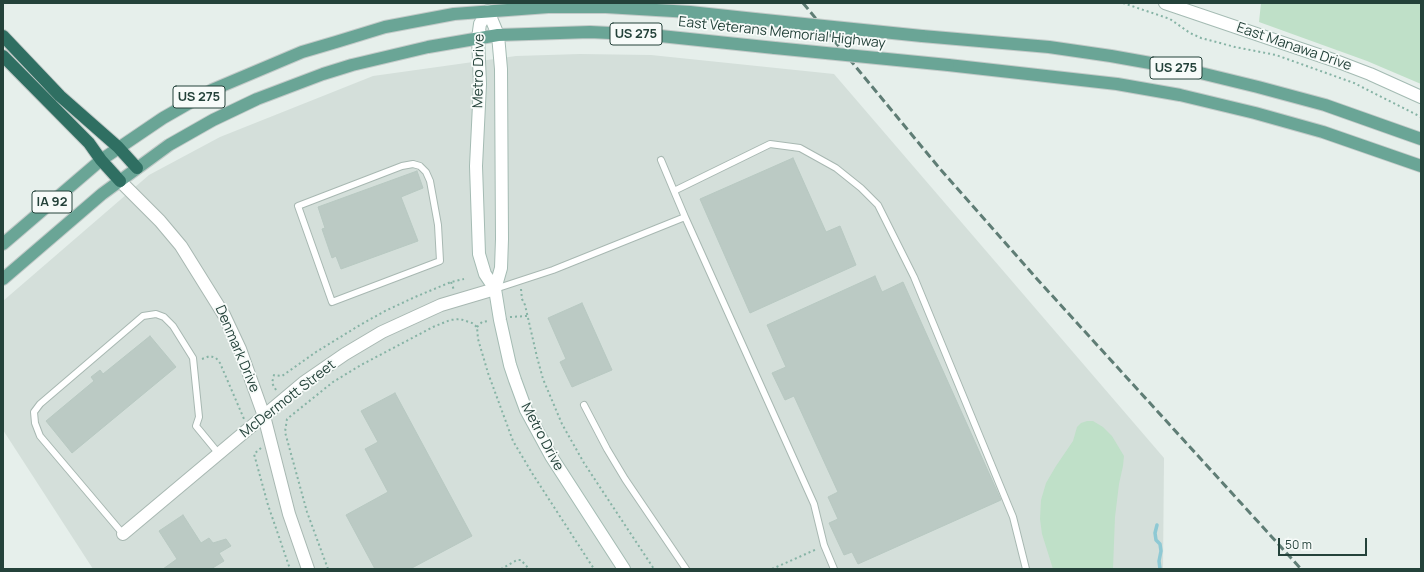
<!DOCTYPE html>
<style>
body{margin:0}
#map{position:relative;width:1424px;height:572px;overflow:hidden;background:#e6efeb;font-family:Manrope,sans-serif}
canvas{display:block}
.frame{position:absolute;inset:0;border:4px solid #24423a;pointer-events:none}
.scale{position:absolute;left:1278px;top:538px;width:89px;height:18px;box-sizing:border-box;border:2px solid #24423a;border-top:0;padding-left:5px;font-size:12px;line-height:14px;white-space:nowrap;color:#24423a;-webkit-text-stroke:3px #f7fbf9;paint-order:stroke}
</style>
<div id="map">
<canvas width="1424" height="572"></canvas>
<div class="frame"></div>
<div class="scale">50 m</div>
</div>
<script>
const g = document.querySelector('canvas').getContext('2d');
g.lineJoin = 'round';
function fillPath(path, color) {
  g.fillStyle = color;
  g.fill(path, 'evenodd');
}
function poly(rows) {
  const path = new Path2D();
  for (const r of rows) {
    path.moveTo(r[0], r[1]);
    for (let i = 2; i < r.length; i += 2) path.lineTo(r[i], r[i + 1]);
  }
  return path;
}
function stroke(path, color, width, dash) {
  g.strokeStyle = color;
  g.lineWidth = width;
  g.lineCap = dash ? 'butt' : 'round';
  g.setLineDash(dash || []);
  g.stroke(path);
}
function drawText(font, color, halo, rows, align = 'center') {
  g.font = font + ' Manrope,sans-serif';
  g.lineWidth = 3.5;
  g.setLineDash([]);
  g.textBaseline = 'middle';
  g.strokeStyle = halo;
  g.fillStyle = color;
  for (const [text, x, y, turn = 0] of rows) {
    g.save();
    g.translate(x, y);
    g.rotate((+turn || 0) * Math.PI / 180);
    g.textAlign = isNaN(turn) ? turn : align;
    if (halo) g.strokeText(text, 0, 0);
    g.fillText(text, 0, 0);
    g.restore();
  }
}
const built = poly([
 [580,54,651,55,834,74,1164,458,1163,569,93,569,3,430,3,301,149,175,220,137,373,76,516,56]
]);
const green = poly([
 [1261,3,1421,3,1421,84,1367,61,1259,22],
 [1087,421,1093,421,1103,427,1112,436,1124,456,1123,466,1119,484,1115,517,1113,569,1053,569,1042,534,1040,519,1041,500,1046,483,1056,466,1073,441,1077,427,1081,423]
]);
const stream = poly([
 [1157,525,1155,533,1156,540,1160,544,1161,551,1159,561,1160,569]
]);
const building = poly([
 [793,158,826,232,840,226,856,265,750,313,700,199,793,158],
 [417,171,423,188,401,197,418,241,341,269,336,256,332,258,322,229,325,228,318,207,417,171],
 [875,276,882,292,903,282,1001,500,858,564,852,552,844,555,829,523,838,519,828,497,838,492,794,396,785,400,772,373,786,367,767,325,875,276],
 [582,303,612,370,572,387,560,362,566,359,548,318,582,303],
 [150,336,176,367,72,453,46,421,94,381,91,377,100,370,103,374,150,336],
 [395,393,472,536,410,569,375,569,346,515,388,492,365,449,378,442,361,411,395,393],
 [183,515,201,543,209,538,213,543,226,539,231,546,219,553,224,561,211,569,163,569,177,559,159,531,183,515]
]);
const path = poly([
 [1123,3,1170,19,1190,33,1201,38,1235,47,1276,55,1354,83,1421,117],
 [451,282,454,290],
 [521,289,522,299,525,305,537,357,543,379,562,424,584,463,654,569],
 [510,317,527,316],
 [477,327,482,322,488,321],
 [202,359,210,356,216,358,220,363,244,419],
 [276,390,272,383,274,375,282,376,316,352,360,325,385,311,415,297,451,282,464,279],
 [261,448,254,454,268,505,290,569],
 [328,569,307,512,285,432,287,419,333,382,361,365,433,327,450,320,460,319,472,323,477,327,478,339,488,373,513,441,532,473,594,569],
 [501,569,517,560,521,560,529,569],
 [772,569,817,549]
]);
const lane = poly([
 [661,160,674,191],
 [413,164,420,166,426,172,430,181,438,225,440,261,332,302,298,206,402,166,413,164],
 [685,217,814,504,824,545,834,569],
 [495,289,553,270,685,217,674,191,770,144,800,148,836,168,861,188,878,205,914,277,1013,517,1026,569],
 [584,405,607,449,625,479,686,569],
 [123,534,40,436,35,423,34,412,40,404,143,316,156,314,164,317,173,326,193,358,199,417,196,426,219,454]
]);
const street = poly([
 [120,181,160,221,181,246,224,315,240,349,264,416,289,514,308,569],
 [123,534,303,383,345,354,382,332,441,305,495,289]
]);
const secondary = poly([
 [1165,3,1336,61,1370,74,1421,97],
 [488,11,498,35,501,69,502,239,501,268,495,289,500,320,510,365,515,380,526,410,551,456,624,569],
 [488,11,480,24,478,38,480,84,476,166,479,254,485,274,495,289]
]);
const primary = poly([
 [922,36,1049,47,1111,56,1184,69,1258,87,1325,105,1421,139],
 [948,65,1117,84,1180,95,1255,113,1323,132,1421,166],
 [3,244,101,160,163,118,212,90,302,52,336,42,385,27,454,14,548,7,606,7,690,12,755,19],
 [3,279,102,194,169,145,213,120,257,99,323,74,352,65,428,47,498,35,590,32,651,35,775,48]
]);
const highway = poly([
 [3,36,60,96,118,147,137,168],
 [3,56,89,143,101,160,120,181]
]);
const rail = poly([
 [803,3,941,170,1037,279,1301,569]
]);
const primaryBridge = poly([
 [755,19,922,36],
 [775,48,948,65]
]);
const shields = [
 [636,34,52],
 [1176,68,52],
 [199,97,52],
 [52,202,40]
];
const shieldNames = [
 ["US 275",636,34],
 ["US 275",1176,68],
 ["US 275",199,97],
 ["IA 92",52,202]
];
const streetNames = [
 ["East Veterans Memorial Highway",782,33,6],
 ["East Manawa Drive",1294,47,19],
 ["Metro Drive",479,71,-89],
 ["Denmark Drive",237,349,67],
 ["McDermott Street",288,399,-38],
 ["Metro Drive",542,437,62]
];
fillPath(built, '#d4dfda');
fillPath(green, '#bfe0c8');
stroke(stream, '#8ec9d4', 3.5);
fillPath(building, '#bbcac4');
stroke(building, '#b8c9c2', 1);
stroke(lane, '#a8b8b2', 8);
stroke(street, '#a8b8b2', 14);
stroke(secondary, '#a4bbb3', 14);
stroke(primary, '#c2cac8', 14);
stroke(highway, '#c2cac8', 14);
stroke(path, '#86b3a5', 2, [2, 3]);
stroke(lane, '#fff', 6);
stroke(street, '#fff', 12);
stroke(secondary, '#fff', 12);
stroke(primary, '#6aa596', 12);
stroke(highway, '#2f6f62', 12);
stroke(rail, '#5f7d75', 3, [8, 4]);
stroke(primaryBridge, '#c2cac8', 14, []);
stroke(primaryBridge, '#6aa596', 12);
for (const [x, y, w] of shields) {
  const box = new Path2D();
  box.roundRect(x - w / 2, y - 11, w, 22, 3);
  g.fillStyle = '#f7fbf9';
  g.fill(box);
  stroke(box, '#24423a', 1);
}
drawText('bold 13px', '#24423a', null, shieldNames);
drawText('14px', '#24423a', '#f7fbf9', streetNames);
</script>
